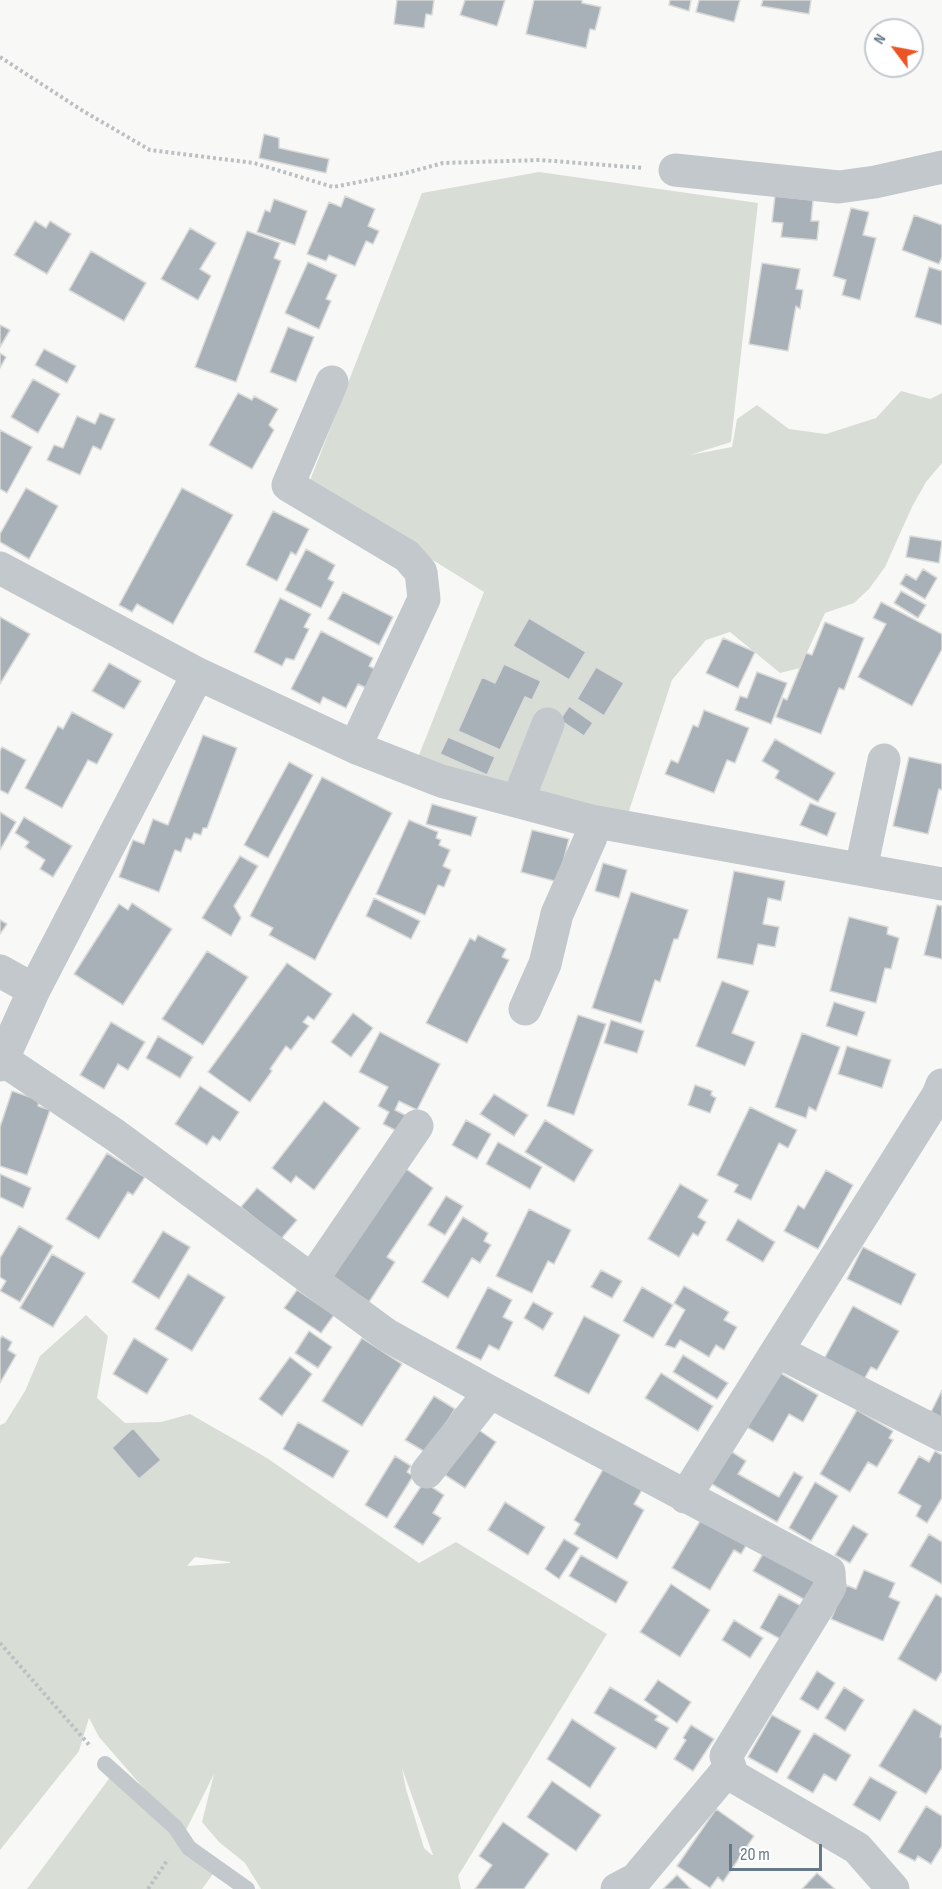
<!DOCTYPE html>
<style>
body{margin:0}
#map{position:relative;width:942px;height:1889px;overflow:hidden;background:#f8f9f6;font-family:"Sofia Sans Condensed",sans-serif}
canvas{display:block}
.north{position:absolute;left:864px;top:18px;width:60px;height:60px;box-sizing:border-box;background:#fff;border:2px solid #c2c9cf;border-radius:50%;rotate:302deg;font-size:16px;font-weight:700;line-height:24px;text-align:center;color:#667988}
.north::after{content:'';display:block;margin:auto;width:21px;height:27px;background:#eb5424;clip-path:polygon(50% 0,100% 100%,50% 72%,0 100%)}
.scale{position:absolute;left:729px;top:1844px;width:93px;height:27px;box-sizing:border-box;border:3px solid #667988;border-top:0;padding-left:8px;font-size:18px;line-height:21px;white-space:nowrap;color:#667988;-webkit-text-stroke:4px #fff;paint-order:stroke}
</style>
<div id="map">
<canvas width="942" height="1889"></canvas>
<div class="north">N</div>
<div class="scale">20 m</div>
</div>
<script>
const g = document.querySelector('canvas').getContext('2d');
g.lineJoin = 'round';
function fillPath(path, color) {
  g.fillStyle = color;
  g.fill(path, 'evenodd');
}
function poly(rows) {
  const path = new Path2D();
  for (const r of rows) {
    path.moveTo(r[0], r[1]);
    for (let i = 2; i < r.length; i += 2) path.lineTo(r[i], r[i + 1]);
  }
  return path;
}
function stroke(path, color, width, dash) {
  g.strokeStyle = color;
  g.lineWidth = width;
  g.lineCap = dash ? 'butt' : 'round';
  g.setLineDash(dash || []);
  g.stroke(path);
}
const green = poly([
 [539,172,758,203,731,442,690,455,732,447,737,419,757,405,789,429,826,434,876,418,901,391,930,399,942,393,942,463,926,482,912,507,885,567,869,589,854,603,825,613,800,668,780,673,730,632,706,640,672,680,628,814,415,765,484,592,309,483,422,193],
 [86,1315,108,1336,97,1398,125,1423,161,1422,190,1414,267,1458,419,1563,456,1542,607,1634,458,1876,461,1889,261,1889,245,1863,219,1842,202,1822,214,1774,184,1834,221,1863,202,1889,27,1889,111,1776,181,1831,99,1737,89,1718,79,1751,0,1850,0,1425,5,1423,25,1391,40,1356],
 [195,1557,230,1562,230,1563,187,1566],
 [402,1768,433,1855,432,1855,424,1848,406,1789]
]);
const building = poly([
 [397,0,434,0,432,15,426,14,424,28,394,24,397,0],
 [465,0,505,0,497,26,460,15,465,0],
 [534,0,582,0,582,3,601,7,595,30,590,29,586,48,526,34,534,0],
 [670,0,691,0,689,11,669,5,670,0],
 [699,0,740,0,734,22,696,12,699,0],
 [763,0,811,0,809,14,761,6,763,0],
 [264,134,279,138,279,148,329,159,326,173,259,158,264,134],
 [345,196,375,209,368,226,379,231,373,244,366,241,355,266,329,255,326,261,307,254,329,202,341,207,345,196],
 [775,196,813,200,811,221,819,221,817,240,781,237,783,223,772,222,775,196],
 [274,199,307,211,295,245,257,232,265,210,270,212,274,199],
 [851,208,869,212,863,235,876,238,860,300,842,295,846,280,833,276,851,208],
 [914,215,942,225,942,257,939,264,902,250,914,215],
 [35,221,46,228,50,221,71,234,47,274,14,255,35,221],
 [190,228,216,243,200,269,211,276,198,300,161,279,190,228],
 [247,231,280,243,274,258,281,261,236,382,195,367,247,231],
 [91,251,146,283,124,321,69,290,91,251],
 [308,262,337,275,326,299,331,301,319,329,285,313,308,262],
 [762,263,800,269,796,289,803,290,800,309,796,306,788,351,749,344,762,263],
 [929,267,942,271,942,325,915,317,929,267],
 [0,325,10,330,0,347,0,325],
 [288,327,314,337,296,382,270,372,288,327],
 [44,349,76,366,67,383,35,365,44,349],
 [0,353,6,357,0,368,0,353],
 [33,379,60,394,38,433,11,417,33,379],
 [238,393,252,400,254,396,278,409,269,425,274,430,252,469,209,445,238,393],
 [100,413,115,419,101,450,93,446,80,475,47,460,54,445,63,448,77,416,95,424,100,413],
 [0,430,32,447,7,493,0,489,0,430],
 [26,488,58,506,29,559,0,542,0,534,26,488],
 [182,488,233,515,173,624,137,604,132,612,119,605,182,488],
 [273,511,309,529,296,555,291,552,277,581,246,565,273,511],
 [910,536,942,541,939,563,906,557,910,536],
 [306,549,335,565,328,579,334,582,321,608,285,590,306,549],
 [923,569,937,578,925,599,900,584,906,574,916,580,923,569],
 [901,591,926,605,918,618,894,603,901,591],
 [343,592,393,617,379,645,328,619,343,592],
 [280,598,311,614,304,627,309,629,294,660,286,658,282,666,254,652,280,598],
 [881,602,942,634,942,649,912,706,858,677,886,624,873,618,881,602],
 [0,617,30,634,0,684,0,617],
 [529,618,586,652,569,680,513,646,529,618],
 [825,622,864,638,844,690,839,688,821,734,776,717,783,698,787,700,806,653,812,655,825,622],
 [321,631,373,658,369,666,375,669,366,688,358,684,346,708,323,697,320,704,291,689,321,631],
 [723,638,755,652,738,688,706,673,723,638],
 [109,663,141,681,124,709,92,691,109,663],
 [504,664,541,681,532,700,525,697,500,750,458,731,482,677,495,683,504,664],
 [596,667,624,683,604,716,577,699,596,667],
 [757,672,787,683,771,724,735,710,740,696,747,698,757,672],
 [569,706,593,723,584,736,560,720,569,706],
 [704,710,749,728,735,763,727,760,714,793,665,774,671,760,678,763,693,725,698,727,704,710],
 [72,712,113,734,97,764,88,760,62,808,25,788,58,726,63,729,72,712],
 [203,735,237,748,207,828,203,828,201,835,194,833,191,840,186,838,181,852,175,850,159,892,119,877,133,840,144,844,153,819,168,825,203,735],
 [448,737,495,757,487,775,440,754,448,737],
 [775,739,835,773,818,802,775,778,779,771,762,761,775,739],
 [2,747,26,760,8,794,0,790,0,751,2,747],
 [909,757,942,764,942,790,939,789,928,834,893,826,909,757],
 [289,762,313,775,268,858,244,845,289,762],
 [322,777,392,813,315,960,269,935,273,928,250,916,322,777],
 [810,803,836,813,827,836,800,825,810,803],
 [432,804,477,817,471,836,426,824,432,804],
 [0,812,16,822,0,850,0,812],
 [24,817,72,846,53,877,40,869,45,860,25,847,29,842,15,833,24,817],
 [409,820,438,832,436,838,441,840,439,845,450,850,443,866,451,870,444,887,438,885,425,915,376,894,409,820],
 [532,830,569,839,558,882,521,872,532,830],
 [240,856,258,866,234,906,241,918,231,936,202,918,240,856],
 [603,863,627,870,619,898,595,891,603,863],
 [734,871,785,881,781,901,768,898,763,924,779,927,775,947,758,944,753,965,717,958,734,871],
 [631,892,688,910,678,939,674,939,660,982,655,980,641,1023,592,1008,631,892],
 [374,898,420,921,411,939,366,916,374,898],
 [132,903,172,929,123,1005,74,974,119,904,128,910,132,903],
 [937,905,942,906,942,959,924,955,937,905],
 [849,917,888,927,887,934,899,938,891,969,885,968,876,1003,830,991,849,917],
 [0,920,7,924,0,934,0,920],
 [478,935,506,949,502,957,509,960,467,1043,426,1023,470,938,475,941,478,935],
 [207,951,248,977,203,1045,162,1019,207,951],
 [287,963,332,994,314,1020,308,1016,303,1022,309,1026,291,1050,286,1046,270,1069,272,1071,250,1102,208,1072,287,963],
 [722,981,749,991,732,1033,755,1042,745,1066,696,1046,722,981],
 [834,1002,865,1012,857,1036,826,1026,834,1002],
 [353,1013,373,1028,351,1057,331,1042,353,1013],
 [578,1015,606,1024,574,1115,547,1106,578,1015],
 [611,1020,644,1031,637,1053,604,1043,611,1020],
 [111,1022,145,1042,128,1070,118,1064,104,1089,80,1075,111,1022],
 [380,1032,440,1064,417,1110,399,1101,395,1110,407,1116,399,1132,383,1124,389,1112,378,1106,388,1087,359,1072,380,1032],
 [802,1033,840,1047,816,1111,809,1107,806,1118,775,1107,802,1033],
 [158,1036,193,1057,180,1078,146,1058,158,1036],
 [847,1046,891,1060,882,1088,838,1074,847,1046],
 [695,1085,712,1091,711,1095,716,1098,710,1113,688,1105,695,1085],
 [200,1086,239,1112,220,1141,213,1136,207,1145,175,1124,200,1086],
 [12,1091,39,1100,38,1106,50,1110,27,1175,0,1166,0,1127,12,1091],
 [494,1094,528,1115,514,1136,480,1114,494,1094],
 [324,1101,360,1128,314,1190,296,1176,291,1183,272,1168,324,1101],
 [750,1107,797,1130,788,1148,779,1143,751,1200,734,1192,738,1185,717,1175,750,1107],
 [466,1120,491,1134,477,1159,452,1145,466,1120],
 [545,1120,593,1150,574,1182,525,1152,545,1120],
 [498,1142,542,1167,530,1189,486,1164,498,1142],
 [107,1153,145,1177,133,1195,128,1192,99,1239,66,1219,107,1153],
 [402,1166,433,1188,387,1257,395,1262,369,1302,329,1275,402,1166],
 [826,1170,853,1185,818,1249,784,1231,798,1205,804,1209,826,1170],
 [0,1174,31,1188,23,1208,0,1197,0,1174],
 [680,1184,708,1200,698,1217,706,1222,698,1236,693,1233,679,1257,648,1239,680,1184],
 [257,1188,297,1220,281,1239,241,1207,257,1188],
 [446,1196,463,1206,445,1235,428,1225,446,1196],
 [529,1209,571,1230,554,1264,548,1261,532,1293,496,1276,529,1209],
 [463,1217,488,1233,484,1241,491,1245,480,1263,472,1258,448,1298,422,1282,463,1217],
 [738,1219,775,1242,763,1262,726,1240,738,1219],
 [19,1226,53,1246,20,1302,0,1291,6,1281,0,1277,0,1258,19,1226],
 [163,1231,190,1247,159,1299,132,1282,163,1231],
 [863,1247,916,1274,901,1305,847,1279,863,1247],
 [52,1254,85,1273,53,1327,20,1308,52,1254],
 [601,1270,622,1281,612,1298,591,1287,601,1270],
 [188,1274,225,1297,192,1351,155,1329,188,1274],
 [684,1286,729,1312,724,1320,737,1327,724,1350,716,1345,709,1357,680,1340,675,1348,665,1345,685,1310,674,1303,684,1286],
 [488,1287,512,1300,503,1317,513,1322,499,1350,489,1345,481,1360,456,1348,488,1287],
 [642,1287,673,1305,653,1338,623,1321,642,1287],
 [297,1290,334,1315,321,1333,284,1308,297,1290],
 [533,1302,553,1313,543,1330,524,1318,533,1302],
 [853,1306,899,1331,877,1370,871,1367,863,1381,824,1359,853,1306],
 [584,1316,620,1335,589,1394,554,1376,584,1316],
 [309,1331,332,1347,318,1368,295,1353,309,1331],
 [2,1336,12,1342,8,1350,16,1355,0,1383,0,1339,2,1336],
 [134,1338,168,1359,147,1394,113,1374,134,1338],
 [362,1338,402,1364,362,1426,322,1401,362,1338],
 [683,1355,728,1383,717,1399,673,1372,683,1355],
 [290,1357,312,1374,282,1416,259,1399,290,1357],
 [777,1371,818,1395,803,1422,789,1414,773,1442,745,1426,777,1371],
 [661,1373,713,1406,698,1431,645,1398,661,1373],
 [942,1390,942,1418,931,1412,942,1390],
 [434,1396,455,1409,427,1453,405,1440,434,1396],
 [857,1410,893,1431,889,1438,893,1440,877,1467,868,1462,850,1492,820,1474,857,1410],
 [298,1422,349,1451,333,1478,283,1449,298,1422],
 [133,1428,161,1460,139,1479,112,1448,133,1428],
 [476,1428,496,1442,465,1488,445,1475,476,1428],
 [729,1450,746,1461,738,1474,779,1497,794,1472,803,1477,777,1522,710,1483,729,1450],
 [935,1451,942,1455,942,1498,927,1523,916,1516,921,1506,898,1493,919,1456,929,1462,935,1451],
 [395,1456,411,1466,407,1472,413,1476,387,1518,365,1505,395,1456],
 [605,1466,643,1488,634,1504,644,1510,617,1559,574,1534,580,1524,574,1520,605,1466],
 [424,1482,444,1495,433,1513,441,1518,423,1545,394,1527,424,1482],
 [815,1482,838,1496,811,1541,789,1528,815,1482],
 [505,1502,545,1527,528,1555,488,1530,505,1502],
 [702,1518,747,1544,741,1554,734,1550,710,1590,672,1568,702,1518],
 [853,1525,868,1534,850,1563,835,1555,853,1525],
 [929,1534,942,1542,942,1584,910,1566,929,1534],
 [564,1539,579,1548,559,1579,545,1569,564,1539],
 [764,1552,818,1582,807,1601,753,1571,764,1552],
 [581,1555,628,1582,616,1603,569,1576,581,1555],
 [864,1570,895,1583,889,1597,900,1602,883,1641,831,1619,846,1585,856,1589,864,1570],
 [671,1584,710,1610,680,1657,640,1632,671,1584],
 [779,1594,805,1608,786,1642,760,1628,779,1594],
 [936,1594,942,1598,942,1671,936,1681,898,1659,936,1594],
 [734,1620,763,1638,750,1658,722,1640,734,1620],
 [817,1671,835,1683,818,1710,800,1699,817,1671],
 [658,1680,691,1702,677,1723,644,1700,658,1680],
 [610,1687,658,1716,655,1720,669,1728,656,1749,594,1713,610,1687],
 [844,1687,864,1700,845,1731,825,1718,844,1687],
 [914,1709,942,1726,940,1737,942,1738,942,1768,926,1794,879,1766,914,1709],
 [772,1715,801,1731,777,1773,748,1757,772,1715],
 [572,1719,616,1748,590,1788,547,1759,572,1719],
 [691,1725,714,1739,693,1771,674,1759,686,1740,683,1738,691,1725],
 [814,1733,851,1755,836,1781,824,1774,813,1793,787,1778,814,1733],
 [870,1777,897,1792,880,1821,853,1805,870,1777],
 [552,1781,601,1815,576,1851,527,1817,552,1781],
 [926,1806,942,1816,942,1846,931,1864,918,1856,915,1861,898,1852,926,1806],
 [716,1809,754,1836,723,1882,718,1877,710,1888,677,1866,716,1809],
 [503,1822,549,1854,524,1889,475,1889,492,1865,479,1856,503,1822],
 [817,1873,835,1889,802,1889,817,1873],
 [677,1875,691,1889,663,1889,677,1875]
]);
const path = poly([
 [0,57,83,111,150,150,254,163,333,187,406,173,443,163,540,160,644,168],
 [0,1643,91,1747],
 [148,1889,168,1859]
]);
const service = poly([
 [105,1764,175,1827,189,1848,247,1889]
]);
const minor = poly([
 [675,170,839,187,875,182,942,167],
 [332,382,288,485,407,556,421,572,424,599,355,747],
 [0,568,198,674,359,749,441,781,591,821,942,884],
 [521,802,524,785,548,724],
 [861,869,884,760],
 [0,971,34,990],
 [525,1009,545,964,557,914,591,837,591,821],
 [3,1060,115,1135,387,1335,490,1392,829,1572,830,1587,726,1756,733,1776,857,1848,893,1889],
 [0,1065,34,990,198,674],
 [312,1280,417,1126],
 [777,1351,942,1435],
 [427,1472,490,1392],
 [685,1497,938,1095,942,1085],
 [617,1889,636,1879,730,1767]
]);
fillPath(green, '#d8ded5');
fillPath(building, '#a8b1b8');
stroke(building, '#dadad8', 1.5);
stroke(path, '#bdc0c3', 4, [3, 3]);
stroke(service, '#c3c8cc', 16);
stroke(minor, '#c3c8cc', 33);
</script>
